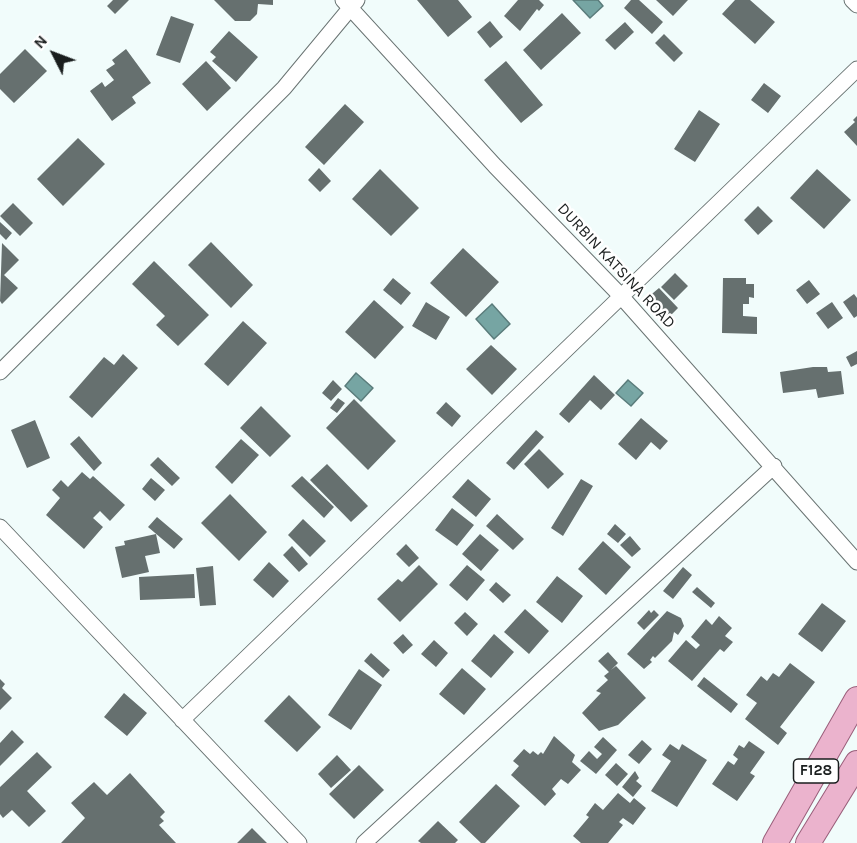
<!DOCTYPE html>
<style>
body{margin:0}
#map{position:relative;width:857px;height:843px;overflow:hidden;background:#f1fcfb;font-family:Karla,sans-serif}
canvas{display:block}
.north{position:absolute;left:24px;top:24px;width:60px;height:60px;-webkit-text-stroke:4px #fff;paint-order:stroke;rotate:312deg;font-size:16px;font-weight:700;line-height:24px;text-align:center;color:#1a1e1e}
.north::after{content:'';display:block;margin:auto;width:21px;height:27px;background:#1a1e1e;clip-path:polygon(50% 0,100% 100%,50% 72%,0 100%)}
</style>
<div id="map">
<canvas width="857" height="843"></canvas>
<div class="north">N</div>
</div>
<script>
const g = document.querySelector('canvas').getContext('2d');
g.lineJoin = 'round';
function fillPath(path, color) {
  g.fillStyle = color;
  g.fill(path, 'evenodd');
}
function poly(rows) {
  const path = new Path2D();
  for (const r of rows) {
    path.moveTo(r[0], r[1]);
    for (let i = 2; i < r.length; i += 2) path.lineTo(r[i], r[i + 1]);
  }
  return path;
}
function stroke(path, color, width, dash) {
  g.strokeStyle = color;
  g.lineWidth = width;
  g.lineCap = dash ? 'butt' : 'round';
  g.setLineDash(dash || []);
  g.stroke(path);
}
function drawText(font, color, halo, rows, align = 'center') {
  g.font = font + ' Karla,sans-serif';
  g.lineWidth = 5;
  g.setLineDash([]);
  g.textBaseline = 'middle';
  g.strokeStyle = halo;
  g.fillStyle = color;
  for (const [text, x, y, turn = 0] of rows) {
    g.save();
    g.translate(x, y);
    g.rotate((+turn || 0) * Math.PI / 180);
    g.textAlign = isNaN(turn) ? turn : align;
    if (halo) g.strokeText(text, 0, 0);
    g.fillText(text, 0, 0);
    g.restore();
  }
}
const water = poly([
 [573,0,598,0,603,6,590,18,573,0],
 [492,304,510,324,494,339,476,319,492,304],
 [356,373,373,388,361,401,345,386,356,373],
 [628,380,643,393,631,406,616,393,628,380]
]);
const building = poly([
 [113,0,129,0,115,14,107,6],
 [214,0,273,0,273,5,258,4,257,14,250,21,235,21],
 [417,0,458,0,472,17,448,37],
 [518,0,539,0,544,5,539,11,537,9,520,31,504,16],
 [631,0,639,0,663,22,652,34,624,8],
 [656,0,688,0,673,16],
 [735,0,750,0,775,22,755,44,722,14],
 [562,13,581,33,541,70,523,50],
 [171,16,194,24,180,63,156,55],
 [490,21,503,37,490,48,477,32],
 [625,22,634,32,615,50,605,40],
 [229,31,258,57,236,82,212,61,216,57,210,52],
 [664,34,683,53,674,62,655,43],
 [25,49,47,71,14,103,0,89,0,74],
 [126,49,151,83,132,97,136,103,112,121,90,91,102,82,105,87,114,80,106,70,115,64,112,60],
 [206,61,231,88,207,111,182,84],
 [506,61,543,105,521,123,484,80],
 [764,83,781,96,768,113,751,100],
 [345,104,364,122,324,165,305,147],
 [699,110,720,124,695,162,674,149],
 [857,116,857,146,844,132,855,122,853,120],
 [78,138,105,164,63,206,37,179],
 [319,168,331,181,320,192,308,180],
 [380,169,419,208,391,236,352,199],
 [817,169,851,200,824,229,790,198],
 [13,203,33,223,20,236,0,216],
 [758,206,773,221,758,235,744,220],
 [0,222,12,233,6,240,0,234],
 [211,242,253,285,231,308,188,265],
 [2,243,19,260,4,275,18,288,2,304,0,301],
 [463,248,499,282,466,317,430,283],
 [154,261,209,315,178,346,156,325,165,316,132,284],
 [675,273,688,286,674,300,661,287],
 [393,278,411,293,401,305,383,290],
 [723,278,746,278,746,284,754,284,754,298,749,297,749,304,743,304,743,316,757,317,757,334,722,333],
 [809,280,820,294,807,304,796,290],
 [659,288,678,308,667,319,647,298],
 [854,294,857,298,857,316,854,318,843,302],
 [374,300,404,327,375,359,345,332],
 [426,302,450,317,436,340,412,326],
 [832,302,843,318,828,329,816,313],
 [243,321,267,343,228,386,204,364],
 [491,345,517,369,492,395,466,369],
 [857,351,857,364,851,367,846,357],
 [123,354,138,368,92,418,69,397,104,357,114,365],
 [813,367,827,367,828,372,841,371,844,394,818,398,816,389,783,393,780,372],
 [594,375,615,395,601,410,590,400,569,423,559,414],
 [333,380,342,389,331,401,322,393],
 [338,398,345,403,337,413,330,408],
 [354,399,396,441,368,470,326,428],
 [446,402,461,416,452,427,436,413],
 [261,406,291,436,270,457,240,428],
 [641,418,668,441,660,450,651,442,636,460,618,444],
 [35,420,50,458,27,468,11,430],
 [536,430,544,437,514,470,506,463],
 [79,436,102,463,94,471,70,444],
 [241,439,259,455,232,484,215,467],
 [539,449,564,474,548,489,524,464],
 [158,457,180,478,172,486,150,465],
 [327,464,368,506,351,522,310,480],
 [82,472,90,479,93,476,125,505,110,521,100,511,93,518,103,527,84,549,46,515,60,498,52,490,61,480,68,487],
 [302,476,334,507,324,518,291,486],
 [151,478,165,490,155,501,142,489],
 [468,479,491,499,476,517,452,497],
 [581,479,593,486,563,536,551,528],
 [230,494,267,532,239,561,201,523],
 [452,508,474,525,457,546,435,530],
 [497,514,524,539,513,550,486,526],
 [157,517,183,539,174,549,148,527],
 [303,519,326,541,310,557,288,535],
 [615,524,626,534,618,543,607,534],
 [156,534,160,553,145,556,149,572,122,578,115,547,125,545,124,541],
 [480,534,499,550,481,571,462,554],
 [630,536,641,549,632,557,620,545],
 [603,541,631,567,606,595,578,569],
 [406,544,419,558,409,567,396,554],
 [292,546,308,564,299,572,283,555],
 [269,562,289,581,273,598,253,580],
 [419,565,438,584,400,622,377,599,398,579,402,582],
 [467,565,485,580,467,601,449,585],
 [213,566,216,605,200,606,196,568],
 [683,567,692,575,673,599,663,591],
 [194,574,195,598,140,600,139,577],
 [557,576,583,596,562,623,536,602],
 [496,582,511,595,503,603,489,590],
 [697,587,715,603,711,608,692,592],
 [822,603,846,621,822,652,798,634],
 [525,609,549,631,529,654,504,632],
 [649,610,651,613,654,610,659,615,644,630,637,623],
 [667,611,681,618,684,626,678,635,674,632,672,641,655,658,653,656,650,660,652,662,644,669,627,654],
 [465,612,478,624,467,636,454,623],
 [719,616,732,628,725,636,733,642,724,652,720,649,692,681,668,661,686,640,696,649,700,645,691,637,706,619,712,625],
 [403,634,413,645,403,654,393,643],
 [494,634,514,652,491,678,471,661],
 [434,640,448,653,436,667,421,654],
 [608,652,618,663,611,670,616,666,646,698,618,725,599,731,582,713,601,693,596,691,608,680,604,676,609,672,598,661],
 [371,653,390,670,383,678,364,661],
 [790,663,815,682,780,727,787,733,778,745,745,719,757,703,746,695,761,676,767,681,773,673,779,677],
 [462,668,486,689,464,715,439,694],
 [359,669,382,685,351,730,328,715],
 [704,677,738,704,731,713,697,686],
 [0,679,5,684,2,688,12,698,0,710],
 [124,693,147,713,127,736,104,717],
 [289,695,321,727,297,752,264,721],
 [12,730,24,742,0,766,0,743],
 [554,736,575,755,572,762,581,770,568,784,561,779,552,789,556,794,545,806,511,775,519,766,513,761,524,749,530,754,533,751,538,755,541,752,543,754],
 [603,737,617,750,596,774,580,761,589,751,597,759,602,754,594,747],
 [642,740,652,749,639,764,628,755],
 [749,741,765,752,750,773,755,776,737,801,712,784,728,761,734,765,738,759,733,755,739,745,744,748],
 [670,744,679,750,682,744,707,760,677,807,651,791,671,761,662,755],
 [37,752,52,767,27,791,46,811,29,827,12,810,3,818,0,814,0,787],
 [337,755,351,770,331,788,318,774],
 [616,763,628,774,617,786,605,775],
 [359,765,384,790,354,819,329,794],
 [635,771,639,778,636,781,642,786,633,797,622,787],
 [130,773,165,812,160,817,164,821,159,825,176,843,61,843,85,818,71,803,94,782,107,795],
 [496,784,520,806,485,843,481,843,459,822],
 [618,793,630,803,634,798,646,808,633,825,623,818,619,822,623,825,608,843,581,843,573,836,589,817,586,815,595,803,603,810],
 [438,821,458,840,455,843,421,843,418,841],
 [252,828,267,843,237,843]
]);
const street = poly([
 [343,0,495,166,620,295,857,562],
 [852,0,857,5],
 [0,372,284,88,357,0],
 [0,527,299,843],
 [182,720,857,69],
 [364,843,774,466]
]);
const primary = poly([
 [775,843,857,699],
 [808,843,857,763]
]);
const shields = [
 [816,771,45]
];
const shieldNames = [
 ["F128",816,771]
];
const streetNames = [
 ["DURBIN KATSINA ROAD",616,266,47]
];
fillPath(water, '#76a5a3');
stroke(water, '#5a7c7b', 1.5);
fillPath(building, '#66706f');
stroke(street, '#697372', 17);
stroke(primary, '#995e7a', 26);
stroke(street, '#fff', 15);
stroke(primary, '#ebb3cd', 24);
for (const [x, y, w] of shields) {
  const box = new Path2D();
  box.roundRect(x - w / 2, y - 12, w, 24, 4.5);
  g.fillStyle = '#fff';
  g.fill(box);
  stroke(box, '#1a1e1e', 1.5);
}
drawText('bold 15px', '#1a1e1e', null, shieldNames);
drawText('16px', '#1a1e1e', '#fff', streetNames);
</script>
